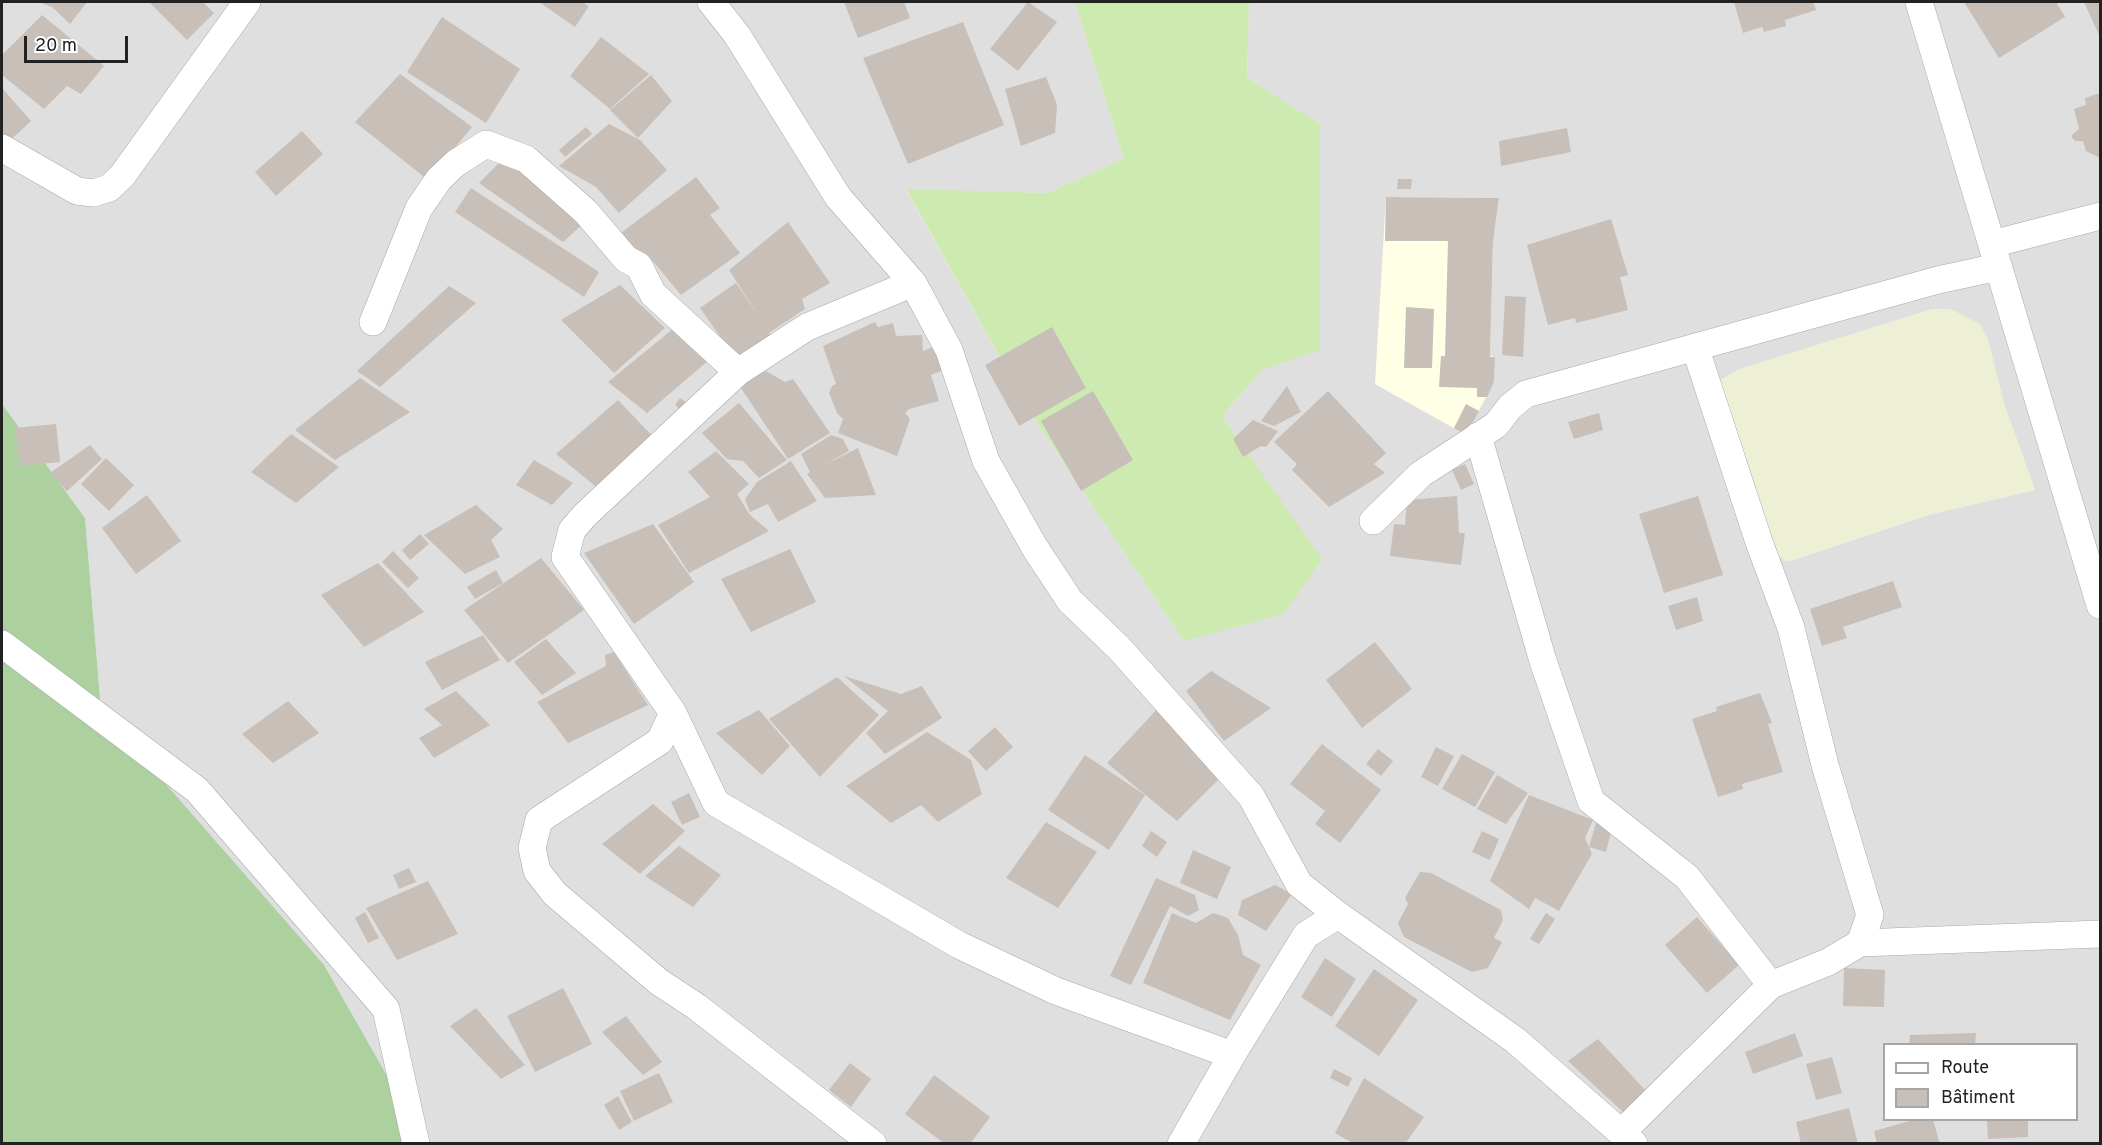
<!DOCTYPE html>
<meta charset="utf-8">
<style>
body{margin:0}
#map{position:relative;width:2102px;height:1145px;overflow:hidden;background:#f2efe9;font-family:Overpass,sans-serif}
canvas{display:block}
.frame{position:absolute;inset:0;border:3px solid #222;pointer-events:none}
.legend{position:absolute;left:1883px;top:1043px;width:195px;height:78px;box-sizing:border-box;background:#fff;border:2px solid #a7a7a7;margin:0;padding:8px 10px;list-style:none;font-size:18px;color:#222}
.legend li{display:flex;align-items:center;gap:12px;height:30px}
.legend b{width:30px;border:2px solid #a7a7a7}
.scale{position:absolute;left:24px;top:36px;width:104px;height:27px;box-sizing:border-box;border:3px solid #222;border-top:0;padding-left:8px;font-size:18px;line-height:21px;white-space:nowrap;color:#222;-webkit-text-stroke:4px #fff;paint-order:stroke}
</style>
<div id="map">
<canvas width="2102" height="1145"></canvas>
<div class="frame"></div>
<ul class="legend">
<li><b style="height:8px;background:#fff"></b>Route</li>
<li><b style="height:16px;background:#c7bfb8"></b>Bâtiment</li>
</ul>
<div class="scale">20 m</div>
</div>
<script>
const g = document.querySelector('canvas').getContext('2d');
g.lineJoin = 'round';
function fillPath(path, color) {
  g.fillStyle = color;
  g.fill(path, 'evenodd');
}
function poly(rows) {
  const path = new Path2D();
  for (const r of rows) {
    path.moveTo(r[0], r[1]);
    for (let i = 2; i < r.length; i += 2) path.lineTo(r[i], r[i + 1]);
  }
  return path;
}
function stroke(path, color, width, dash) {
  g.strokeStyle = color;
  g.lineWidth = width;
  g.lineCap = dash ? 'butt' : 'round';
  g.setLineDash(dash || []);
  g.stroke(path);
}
const residential = poly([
 [2,2,1075,2,1124,159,1047,193,906,190,1035,420,1184,641,1321,559,1222,416,1262,370,1320,349,1320,125,1247,78,1249,2,2100,2,2100,1143,425,1143,101,710,85,518,2,404],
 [1933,309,1988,340,2004,404,2035,490,1932,514,1753,478,1720,380,1740,369],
 [1884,1044,2076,1044,2076,1120,1884,1120]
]);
const education = poly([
 [1386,197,1499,198,1493,242,1490,356,1495,357,1494,382,1466,435,1375,384]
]);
const farmland = poly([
 [1933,309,1951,309,1980,324,1988,340,2004,404,2035,490,1932,514,1791,561,1785,561,1777,554,1770,539,1753,478,1720,380,1740,369]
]);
const grass = poly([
 [1075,2,1249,2,1247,78,1320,124,1320,350,1262,370,1222,416,1322,559,1284,614,1184,641,1035,420,906,189,1047,193,1124,159]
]);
const forest = poly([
 [2,404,85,518,101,710,324,965,425,1143,2,1143]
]);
const building = poly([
 [39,2,87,2,70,24,52,7],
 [149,2,203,2,214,13,187,40],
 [539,2,582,2,589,6,575,27],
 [844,2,904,2,910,18,858,38],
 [1028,2,1057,22,1018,71,990,49],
 [1734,2,1813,2,1816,10,1785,20,1786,26,1764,32,1762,27,1743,33],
 [1964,2,2056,2,2065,17,1999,58],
 [2084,2,2100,2,2100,37],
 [42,15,104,66,81,94,67,86,44,109,2,75,2,55],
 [442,17,520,69,486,123,407,72],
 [963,22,1004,125,908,164,863,58],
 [601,37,649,74,610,109,570,76],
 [400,74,472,127,428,180,355,122],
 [651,75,672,101,638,138,610,110],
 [1046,77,1057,105,1055,133,1021,146,1005,89],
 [2,88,31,121,5,145,2,141],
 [2100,93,2100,158,2086,151,2083,141,2075,141,2071,136,2079,129,2074,109,2086,105,2085,98],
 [609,124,640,140,667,170,619,213,596,187,559,166],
 [586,127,592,134,565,157,559,150],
 [1567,128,1571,152,1501,166,1499,141],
 [302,131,323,154,276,196,255,172],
 [503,159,586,221,563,242,479,183],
 [696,177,720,208,710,215,740,253,681,295,652,260,641,267,618,235],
 [1398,179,1412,179,1411,189,1397,189],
 [471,188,599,272,584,297,455,212],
 [1386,197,1499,198,1493,242,1490,357,1495,357,1494,382,1487,397,1477,397,1477,388,1439,387,1441,356,1445,356,1448,241,1385,241],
 [1611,219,1628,275,1620,277,1628,310,1576,323,1575,318,1548,325,1527,245],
 [788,222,830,283,802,299,805,309,769,333,772,337,738,362,700,308,736,283,760,318,729,270],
 [620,285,665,328,614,373,561,320],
 [449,286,476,303,380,387,357,371],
 [1505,296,1526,297,1523,357,1502,355],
 [1406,307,1434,309,1432,368,1404,368],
 [875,322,878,327,893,323,896,336,922,335,923,351,935,346,946,369,931,375,939,401,909,409,905,413,910,419,897,456,838,433,843,419,837,413,829,393,832,386,836,384,823,346],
 [1052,327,1086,388,1019,426,985,365],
 [674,328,709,360,647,413,608,382],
 [766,371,785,382,793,379,830,433,788,459,737,382],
 [360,378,410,412,335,460,295,430],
 [1287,386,1301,412,1274,426,1261,421],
 [1093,391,1133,460,1081,491,1041,421],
 [1328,391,1386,453,1374,464,1385,473,1329,507,1292,470,1297,464,1274,442],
 [680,398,690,405,684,413,675,405],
 [618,400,658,442,600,490,556,454],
 [739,403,787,460,759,478,743,461,727,459,702,433],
 [1466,404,1479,411,1466,435,1454,428],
 [1599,413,1603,430,1574,439,1568,422],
 [1253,420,1278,431,1266,447,1261,446,1243,457,1233,439],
 [56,424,60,462,20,466,15,428],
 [291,434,339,467,296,503,251,472],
 [831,435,843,439,849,451,824,465,858,448,876,495,825,498,807,474,810,472,801,454],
 [90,445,102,459,67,491,50,473],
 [716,451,749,484,737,494,750,515,769,531,689,573,658,525,710,497,688,472],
 [106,458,134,485,109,511,81,484],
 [534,460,573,483,552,505,516,485],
 [791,461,817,501,778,522,768,504,750,512,745,499,757,482],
 [1465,464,1474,484,1461,490,1452,470],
 [147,495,181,541,136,574,102,528],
 [1457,496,1459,533,1465,533,1461,565,1390,556,1394,524,1405,525,1407,500],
 [1698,496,1723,575,1664,593,1639,514],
 [476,505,503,529,491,540,500,557,465,574,424,535],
 [653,524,694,582,634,624,584,553],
 [420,534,429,544,410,560,402,550],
 [790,549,816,602,751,632,721,579],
 [393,551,419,578,408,588,382,562],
 [541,558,584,610,508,663,464,610],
 [378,563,424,612,364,647,321,595],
 [496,570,503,583,475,599,467,587],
 [1893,581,1902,607,1843,627,1847,638,1822,646,1810,609],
 [1697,597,1703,621,1676,630,1668,606],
 [483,635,500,660,442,690,425,662],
 [546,639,576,673,542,695,514,662],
 [1375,642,1412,689,1362,728,1326,680],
 [614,652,648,705,568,743,537,702,606,666,605,655],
 [1211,671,1271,708,1224,741,1186,691],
 [844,676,901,694,922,686,942,718,885,754,866,733,888,711],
 [837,677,879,715,820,777,769,719],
 [456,691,490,725,434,758,419,738,442,725,424,709],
 [1760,693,1772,723,1768,724,1783,772,1742,784,1743,789,1718,797,1692,719,1717,711,1716,707],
 [288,701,319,733,273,763,242,734],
 [1161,705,1219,779,1177,821,1107,763],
 [759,710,790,746,762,775,716,733],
 [995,727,1013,747,986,771,968,751],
 [927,732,971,760,982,794,938,822,921,805,891,823,846,786],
 [1322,744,1381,790,1340,843,1315,824,1325,811,1290,784],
 [1436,747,1454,756,1438,786,1421,777],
 [1378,749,1393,761,1381,776,1366,764],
 [1462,754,1495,772,1475,807,1442,789],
 [1085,755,1145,795,1109,850,1048,810],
 [1497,775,1528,793,1506,824,1477,809],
 [689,793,700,817,682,825,671,802],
 [1529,795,1593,820,1585,838,1592,854,1559,911,1535,898,1529,909,1490,881],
 [653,804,685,831,640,874,602,844],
 [1046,822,1097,852,1058,908,1006,878],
 [1596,823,1612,828,1606,852,1589,847],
 [1151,831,1167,842,1157,857,1142,846],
 [1482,831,1499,839,1490,860,1472,852],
 [679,846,721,875,693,907,645,876],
 [1193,850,1231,867,1217,899,1180,883],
 [409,868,416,882,399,889,393,875],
 [1420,872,1431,873,1501,910,1503,920,1494,938,1502,942,1488,968,1472,972,1404,937,1398,923,1408,904,1405,898],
 [1156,878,1195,895,1199,910,1188,916,1170,906,1131,985,1110,976],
 [428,881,458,934,397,960,366,908],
 [1275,885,1292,894,1266,931,1238,915,1242,900],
 [365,912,379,938,368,943,355,918],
 [1172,913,1196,923,1213,913,1228,918,1238,935,1243,955,1261,965,1230,1020,1143,983],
 [1546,913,1555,919,1539,944,1530,939],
 [1697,917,1739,965,1707,993,1665,945],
 [1325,958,1356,979,1332,1017,1301,997],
 [1844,968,1885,970,1884,1007,1843,1006],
 [1374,969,1418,1000,1379,1056,1335,1026],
 [563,988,592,1044,535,1072,507,1016],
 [476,1008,525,1065,501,1079,450,1026],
 [626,1016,662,1062,643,1075,602,1032],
 [1795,1033,1803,1056,1753,1074,1745,1052],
 [1976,1033,1975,1044,1909,1044,1910,1035],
 [1598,1039,1647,1092,1624,1113,1568,1061],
 [1832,1057,1842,1093,1816,1100,1806,1064],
 [850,1063,871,1079,851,1107,829,1090],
 [1334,1069,1352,1078,1348,1087,1330,1078],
 [659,1073,673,1102,634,1121,620,1091],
 [934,1075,990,1117,970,1144,945,1144,905,1114],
 [1364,1078,1424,1117,1405,1144,1354,1144,1335,1133],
 [618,1096,632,1122,619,1130,604,1105],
 [1849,1108,1858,1144,1801,1144,1796,1122],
 [1913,1120,1933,1120,1940,1144,1877,1144,1874,1131],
 [1987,1120,2028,1120,2028,1137,1988,1139]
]);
const street = poly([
 [711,2,737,35,838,197,913,283,949,350,986,461,1035,548,1070,601,1119,648,1251,796,1299,884,1338,915,1515,1040,1634,1144],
 [1919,2,2100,605],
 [2,148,77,191,93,193,109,188,122,176,247,2],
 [1992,244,2100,216],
 [913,283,807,327,738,372,585,515,572,530,565,557,673,713,716,803,959,945,1056,991,1232,1055],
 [373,322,419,208,439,179,456,163,486,144,526,159,586,212,626,259,639,266,653,294,738,372],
 [1478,436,1543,661,1591,801,1687,877,1771,985],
 [1373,521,1421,474,1496,425,1510,407,1526,394,1938,280,1998,267],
 [2,644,197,790,386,1009,416,1144],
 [673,713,660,741,539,820,532,848,537,871,555,894,659,982,697,1007,873,1144],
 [1860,943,2100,934],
 [1623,1131,1771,985,1828,962,1860,943,1870,915,1825,765,1791,628,1759,542,1695,347],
 [1181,1144,1232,1055,1306,935,1338,915]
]);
fillPath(residential, '#e0dfdf');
fillPath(education, '#ffffe5');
fillPath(farmland, '#eef0d5');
fillPath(grass, '#cdebb0');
fillPath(forest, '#add19e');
fillPath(building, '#c7bfb8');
stroke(street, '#a9a9a9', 28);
stroke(street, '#fff', 27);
</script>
